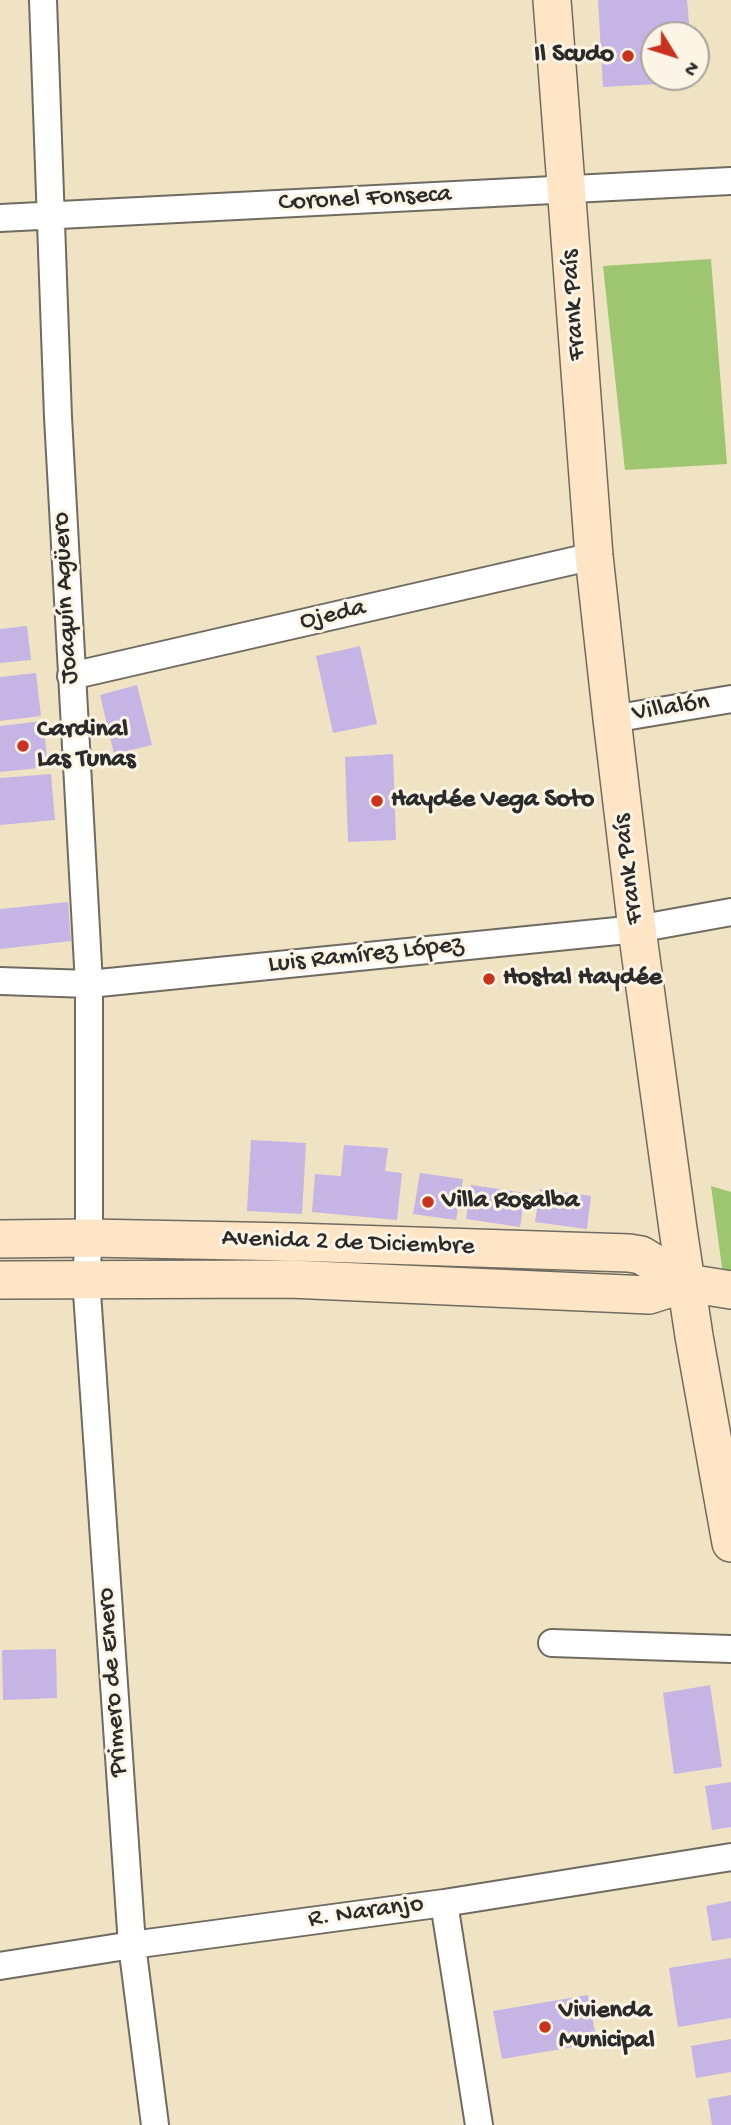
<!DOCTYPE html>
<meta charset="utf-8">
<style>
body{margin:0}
#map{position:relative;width:731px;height:2125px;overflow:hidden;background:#efe3c3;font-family:"Gochi Hand",sans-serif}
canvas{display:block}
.north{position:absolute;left:640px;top:21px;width:70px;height:70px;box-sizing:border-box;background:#fcf5e5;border:2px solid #a8a49b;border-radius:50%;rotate:128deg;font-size:19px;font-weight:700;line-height:28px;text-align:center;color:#2b2b2b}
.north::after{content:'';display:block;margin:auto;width:24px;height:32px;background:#c8321e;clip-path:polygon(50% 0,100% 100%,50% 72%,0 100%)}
</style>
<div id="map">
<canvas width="731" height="2125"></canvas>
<div class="north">N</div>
</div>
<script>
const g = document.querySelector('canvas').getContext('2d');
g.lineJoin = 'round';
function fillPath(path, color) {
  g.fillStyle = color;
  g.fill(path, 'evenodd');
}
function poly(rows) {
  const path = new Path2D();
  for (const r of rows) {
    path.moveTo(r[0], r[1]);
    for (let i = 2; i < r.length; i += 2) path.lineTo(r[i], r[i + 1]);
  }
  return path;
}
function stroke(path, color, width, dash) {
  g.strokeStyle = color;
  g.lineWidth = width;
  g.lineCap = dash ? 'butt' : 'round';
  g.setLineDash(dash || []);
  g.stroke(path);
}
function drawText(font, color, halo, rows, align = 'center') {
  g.font = font + ' "Gochi Hand",sans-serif';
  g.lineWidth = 6;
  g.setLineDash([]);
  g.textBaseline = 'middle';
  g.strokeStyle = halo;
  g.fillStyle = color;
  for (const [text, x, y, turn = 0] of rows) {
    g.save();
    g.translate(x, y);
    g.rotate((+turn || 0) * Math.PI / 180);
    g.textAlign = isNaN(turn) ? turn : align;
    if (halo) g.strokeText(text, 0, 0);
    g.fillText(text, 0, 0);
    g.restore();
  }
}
const green = poly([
 [711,259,727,464,625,470,603,266],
 [711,1186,731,1192,731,1276,723,1275]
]);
const building = poly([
 [598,0,687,0,690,35,654,35,654,77,694,77,694,82,603,87],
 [27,626,31,660,0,663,0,629],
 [360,646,377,724,333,733,316,656],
 [36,673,41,716,0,721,0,677],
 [137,685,152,745,114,754,100,695],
 [43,721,48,767,0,772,0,726],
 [393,754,396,840,348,842,345,757],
 [51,774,55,820,0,825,0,778],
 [68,902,71,941,0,949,0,909],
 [251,1140,306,1143,302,1214,247,1211],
 [344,1145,388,1148,385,1171,402,1173,397,1220,312,1212,315,1174,341,1176],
 [420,1173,463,1179,456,1220,413,1214],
 [471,1185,525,1193,520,1227,466,1219],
 [540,1189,591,1196,587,1229,535,1222],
 [56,1649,57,1698,3,1700,2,1650],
 [710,1685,722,1767,674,1774,663,1693],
 [731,1782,731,1827,712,1830,705,1786],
 [731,1901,731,1938,712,1941,706,1906],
 [731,1958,731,2018,678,2027,669,1968],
 [588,1995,597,2043,502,2059,493,2011],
 [731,2039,731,2072,696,2078,691,2046],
 [731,2095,731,2125,712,2125,708,2099]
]);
const minor = poly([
 [43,0,58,417,89,984,89,1238,86,1278,132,1945,155,2125],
 [0,218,731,181],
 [71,676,594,556],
 [612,719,731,699],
 [0,981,89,984,637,929,731,912],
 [552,1643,731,1649],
 [444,1903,479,2125],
 [0,1966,132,1945,444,1903,731,1857]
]);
const secondary = poly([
 [552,0,594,556,612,719,637,929,678,1229,694,1336,731,1543],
 [0,1239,89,1238,293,1242,629,1253,641,1255,687,1283,731,1290],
 [0,1280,290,1279,649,1295,687,1283]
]);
const markers = [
 [628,56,7,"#c8321e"],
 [23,746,7,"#c8321e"],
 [377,801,7,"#c8321e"],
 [489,979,7,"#c8321e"],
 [428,1202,7,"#c8321e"],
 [545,2027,7,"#c8321e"]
];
const poiNames = [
 ["Il Scudo",614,56,"right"],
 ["Cardinal",37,731],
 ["Las Tunas",37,761],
 ["Haydée Vega Soto",391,801],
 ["Hostal Haydée",503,979],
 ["Villa Rosalba",442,1202],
 ["Vivienda",559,2012],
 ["Municipal",559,2042]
];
const streetNames = [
 ["Coronel Fonseca",365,200,-3],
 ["Frank País",575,305,-94],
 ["Joaquín Agüero",67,598,-93],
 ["Ojeda",333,616,-13],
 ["Villalón",671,709,-9],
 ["Frank País",630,869,-97],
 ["Luis Ramírez López",366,956,-6],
 ["Avenida 2 de Diciembre",348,1244,2],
 ["Primero de Enero",114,1682,-94],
 ["R. Naranjo",366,1913,-8]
];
fillPath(green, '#9ec56f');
fillPath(building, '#c6b4e4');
stroke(minor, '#706b60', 30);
stroke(secondary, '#706b60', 40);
stroke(minor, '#fff', 26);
stroke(secondary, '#fee5c5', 37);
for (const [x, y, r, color] of markers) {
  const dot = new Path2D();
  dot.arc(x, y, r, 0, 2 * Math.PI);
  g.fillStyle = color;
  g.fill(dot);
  stroke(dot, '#fcf5e5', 2.5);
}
drawText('bold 26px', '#2b2b2b', '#fcf5e5', poiNames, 'left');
drawText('26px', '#2b2b2b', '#fcf5e5', streetNames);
</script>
